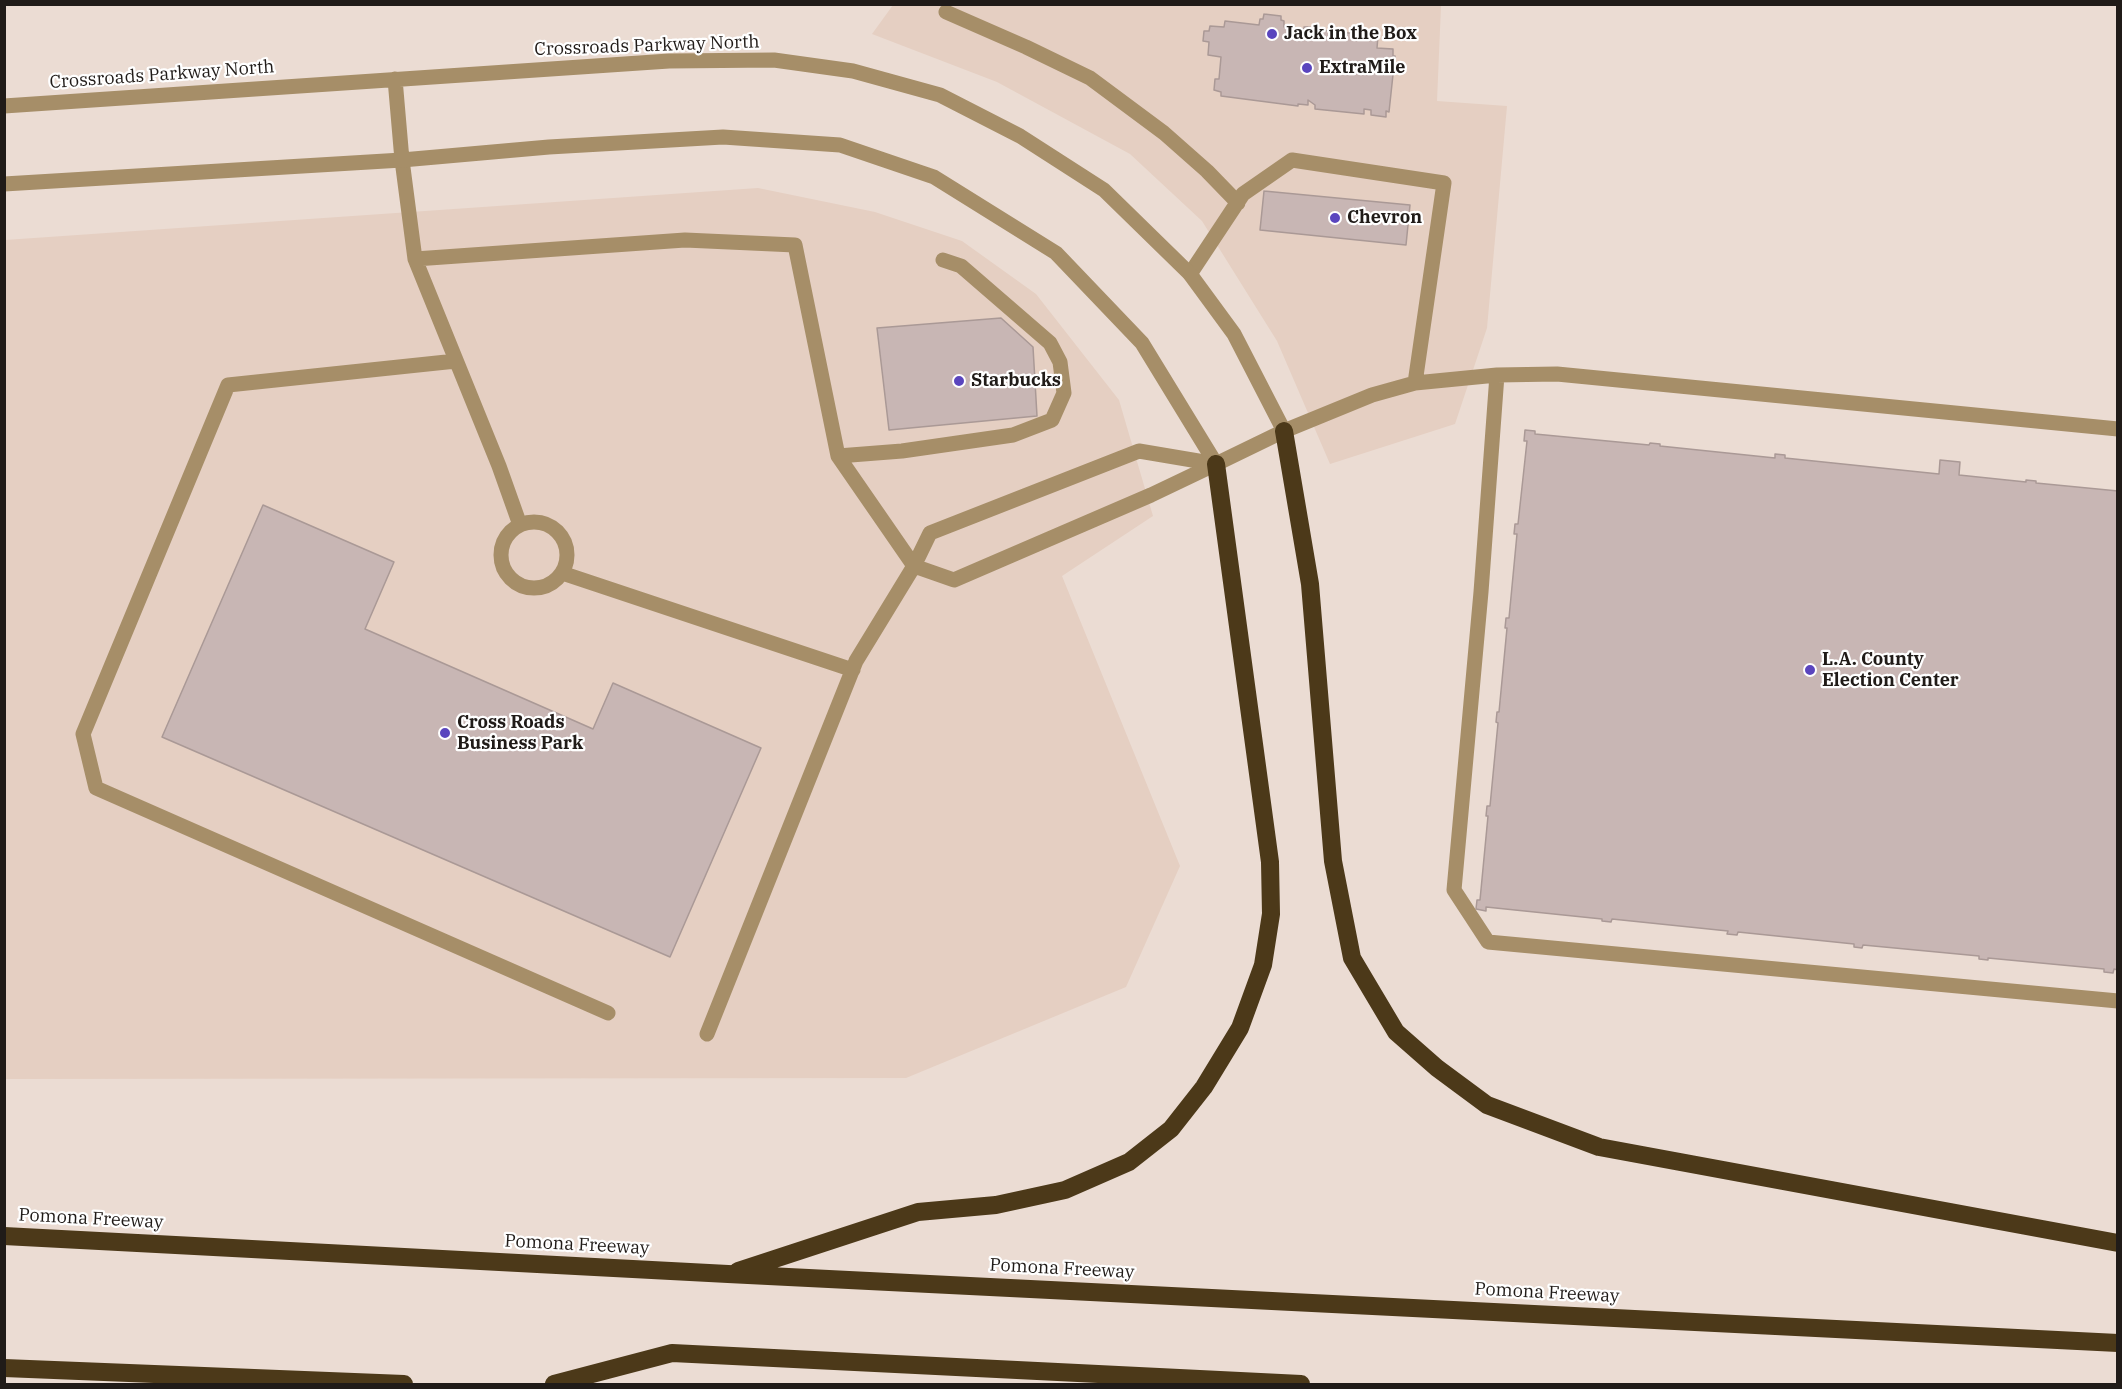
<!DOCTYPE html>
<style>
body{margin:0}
#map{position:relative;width:2122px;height:1389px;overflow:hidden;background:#ebdcd3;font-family:"IBM Plex Serif",serif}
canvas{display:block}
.frame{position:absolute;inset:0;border:6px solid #201b18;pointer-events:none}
</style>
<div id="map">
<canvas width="2122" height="1389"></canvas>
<div class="frame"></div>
</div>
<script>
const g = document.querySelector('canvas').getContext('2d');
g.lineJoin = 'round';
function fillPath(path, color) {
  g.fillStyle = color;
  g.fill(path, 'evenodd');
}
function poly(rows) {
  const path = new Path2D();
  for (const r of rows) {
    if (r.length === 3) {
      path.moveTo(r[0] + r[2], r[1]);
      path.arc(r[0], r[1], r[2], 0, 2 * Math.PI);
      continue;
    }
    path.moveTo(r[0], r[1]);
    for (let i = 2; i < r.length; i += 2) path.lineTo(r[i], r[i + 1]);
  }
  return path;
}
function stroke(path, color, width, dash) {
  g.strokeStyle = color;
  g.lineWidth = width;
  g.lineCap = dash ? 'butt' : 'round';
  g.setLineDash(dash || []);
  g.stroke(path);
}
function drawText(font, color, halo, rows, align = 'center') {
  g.font = font + ' "IBM Plex Serif",serif';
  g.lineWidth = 4.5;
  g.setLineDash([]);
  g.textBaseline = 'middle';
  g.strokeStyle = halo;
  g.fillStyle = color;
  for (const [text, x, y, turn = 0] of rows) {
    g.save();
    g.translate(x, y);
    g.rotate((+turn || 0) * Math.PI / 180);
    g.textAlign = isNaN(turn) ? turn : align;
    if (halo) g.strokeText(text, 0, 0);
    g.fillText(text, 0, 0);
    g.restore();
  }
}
const built = poly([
 [1415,4,1441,6,1437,101,1507,106,1487,328,1455,424,1330,464,1277,341,1202,221,1130,154,997,82,872,34,893,5],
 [758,188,875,212,962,241,1036,294,1119,400,1153,516,1062,576,1180,866,1126,987,906,1078,5,1079,5,240]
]);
const building = poly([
 [1264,14,1281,16,1281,20,1284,21,1284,27,1304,29,1304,27,1310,27,1310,29,1378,36,1377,48,1393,49,1393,56,1395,56,1389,112,1386,111,1386,117,1371,115,1371,110,1364,109,1364,114,1315,109,1315,105,1308,100,1308,105,1298,104,1298,106,1221,96,1221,92,1214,90,1215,79,1219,79,1221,57,1208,55,1209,42,1203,41,1204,31,1209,31,1210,26,1224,27,1225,21,1259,25,1260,19,1263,19,1264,14],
 [1264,191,1410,205,1406,245,1260,230,1264,191],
 [1001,318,1033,347,1037,416,889,430,877,328,1001,318],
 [1525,430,1535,431,1535,434,1649,445,1650,443,1660,444,1660,446,1775,458,1775,454,1785,455,1785,458,1939,474,1940,460,1960,462,1959,475,2026,482,2026,480,2036,481,2036,483,2118,491,2118,970,2114,969,2113,973,2104,972,2104,969,1988,958,1988,960,1979,959,1979,956,1863,945,1862,948,1854,947,1854,944,1738,932,1737,935,1727,934,1728,931,1612,919,1611,922,1602,921,1602,919,1486,907,1486,911,1476,909,1477,900,1480,900,1488,816,1486,816,1487,806,1490,806,1498,723,1496,722,1497,712,1499,712,1507,628,1505,628,1506,618,1509,618,1517,534,1514,534,1515,524,1518,524,1527,441,1524,441,1525,430],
 [263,505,394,562,365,629,593,729,613,683,761,748,670,957,162,737,263,505]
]);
const service = poly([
 [946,12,1026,47,1090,78,1164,133,1207,171,1238,203],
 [402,160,415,259,685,240,795,245,838,456,914,566,954,580,1151,495,1216,464],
 [415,259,499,466,520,525],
 [1190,274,1243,194,1292,160,1444,183,1415,383],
 [456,361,228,385,83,734,96,788,608,1013],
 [1497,375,1481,592,1454,890,1488,942,2118,1001],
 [1284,431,1372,395,1415,383,1497,375,1557,374,2118,429],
 [838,456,902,451,1013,435,1052,420,1064,393,1060,362,1050,343,961,266,943,260],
 [534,555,33],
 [562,573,853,670],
 [707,1034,856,661,914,566,930,533,1139,451,1216,464]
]);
const tertiary = poly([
 [395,79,402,160],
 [4,106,669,61,774,60,853,71,940,95,1020,136,1104,190,1190,274,1234,334,1284,431,1216,464,1142,343,1056,253,934,177,840,145,723,137,549,147,402,160,4,184]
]);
const motorway = poly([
 [1284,431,1310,584,1333,861,1352,958,1396,1032,1437,1068,1487,1105,1599,1147,2118,1243],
 [4,1236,728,1274,2118,1343],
 [738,1271,918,1212,996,1205,1065,1190,1129,1162,1171,1129,1204,1087,1240,1028,1263,965,1271,914,1270,862,1216,464],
 [4,1368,404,1384],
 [554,1384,672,1353,1301,1384]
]);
const markers = [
 [1272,34,6,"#5a45be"],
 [1307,68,6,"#5a45be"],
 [1335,218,6,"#5a45be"],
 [959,381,6,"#5a45be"],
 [1810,670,6,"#5a45be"],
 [445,733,6,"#5a45be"]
];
const poiNames = [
 ["Jack in the Box",1284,34],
 ["ExtraMile",1319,68],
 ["Chevron",1347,218],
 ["Starbucks",971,381],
 ["L.A. County",1822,660],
 ["Election Center",1822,681],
 ["Cross Roads",457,723],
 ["Business Park",457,744]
];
const streetNames = [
 ["Crossroads Parkway North",647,46,-2],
 ["Crossroads Parkway North",162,75,-4],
 ["Pomona Freeway",91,1219,3],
 ["Pomona Freeway",577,1245,3],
 ["Pomona Freeway",1062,1269,3],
 ["Pomona Freeway",1547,1293,3]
];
fillPath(built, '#e5cfc2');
fillPath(building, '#c8b6b4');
stroke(building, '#aa9996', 1.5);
stroke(service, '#a68e68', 15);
stroke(tertiary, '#a68e68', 15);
stroke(motorway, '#4c3919', 18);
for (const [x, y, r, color] of markers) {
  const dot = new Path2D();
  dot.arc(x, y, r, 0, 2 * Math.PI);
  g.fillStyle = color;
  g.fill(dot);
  stroke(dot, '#fff', 2);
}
drawText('bold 18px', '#201b18', '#fff', poiNames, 'left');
drawText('18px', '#201b18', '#fff', streetNames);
</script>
